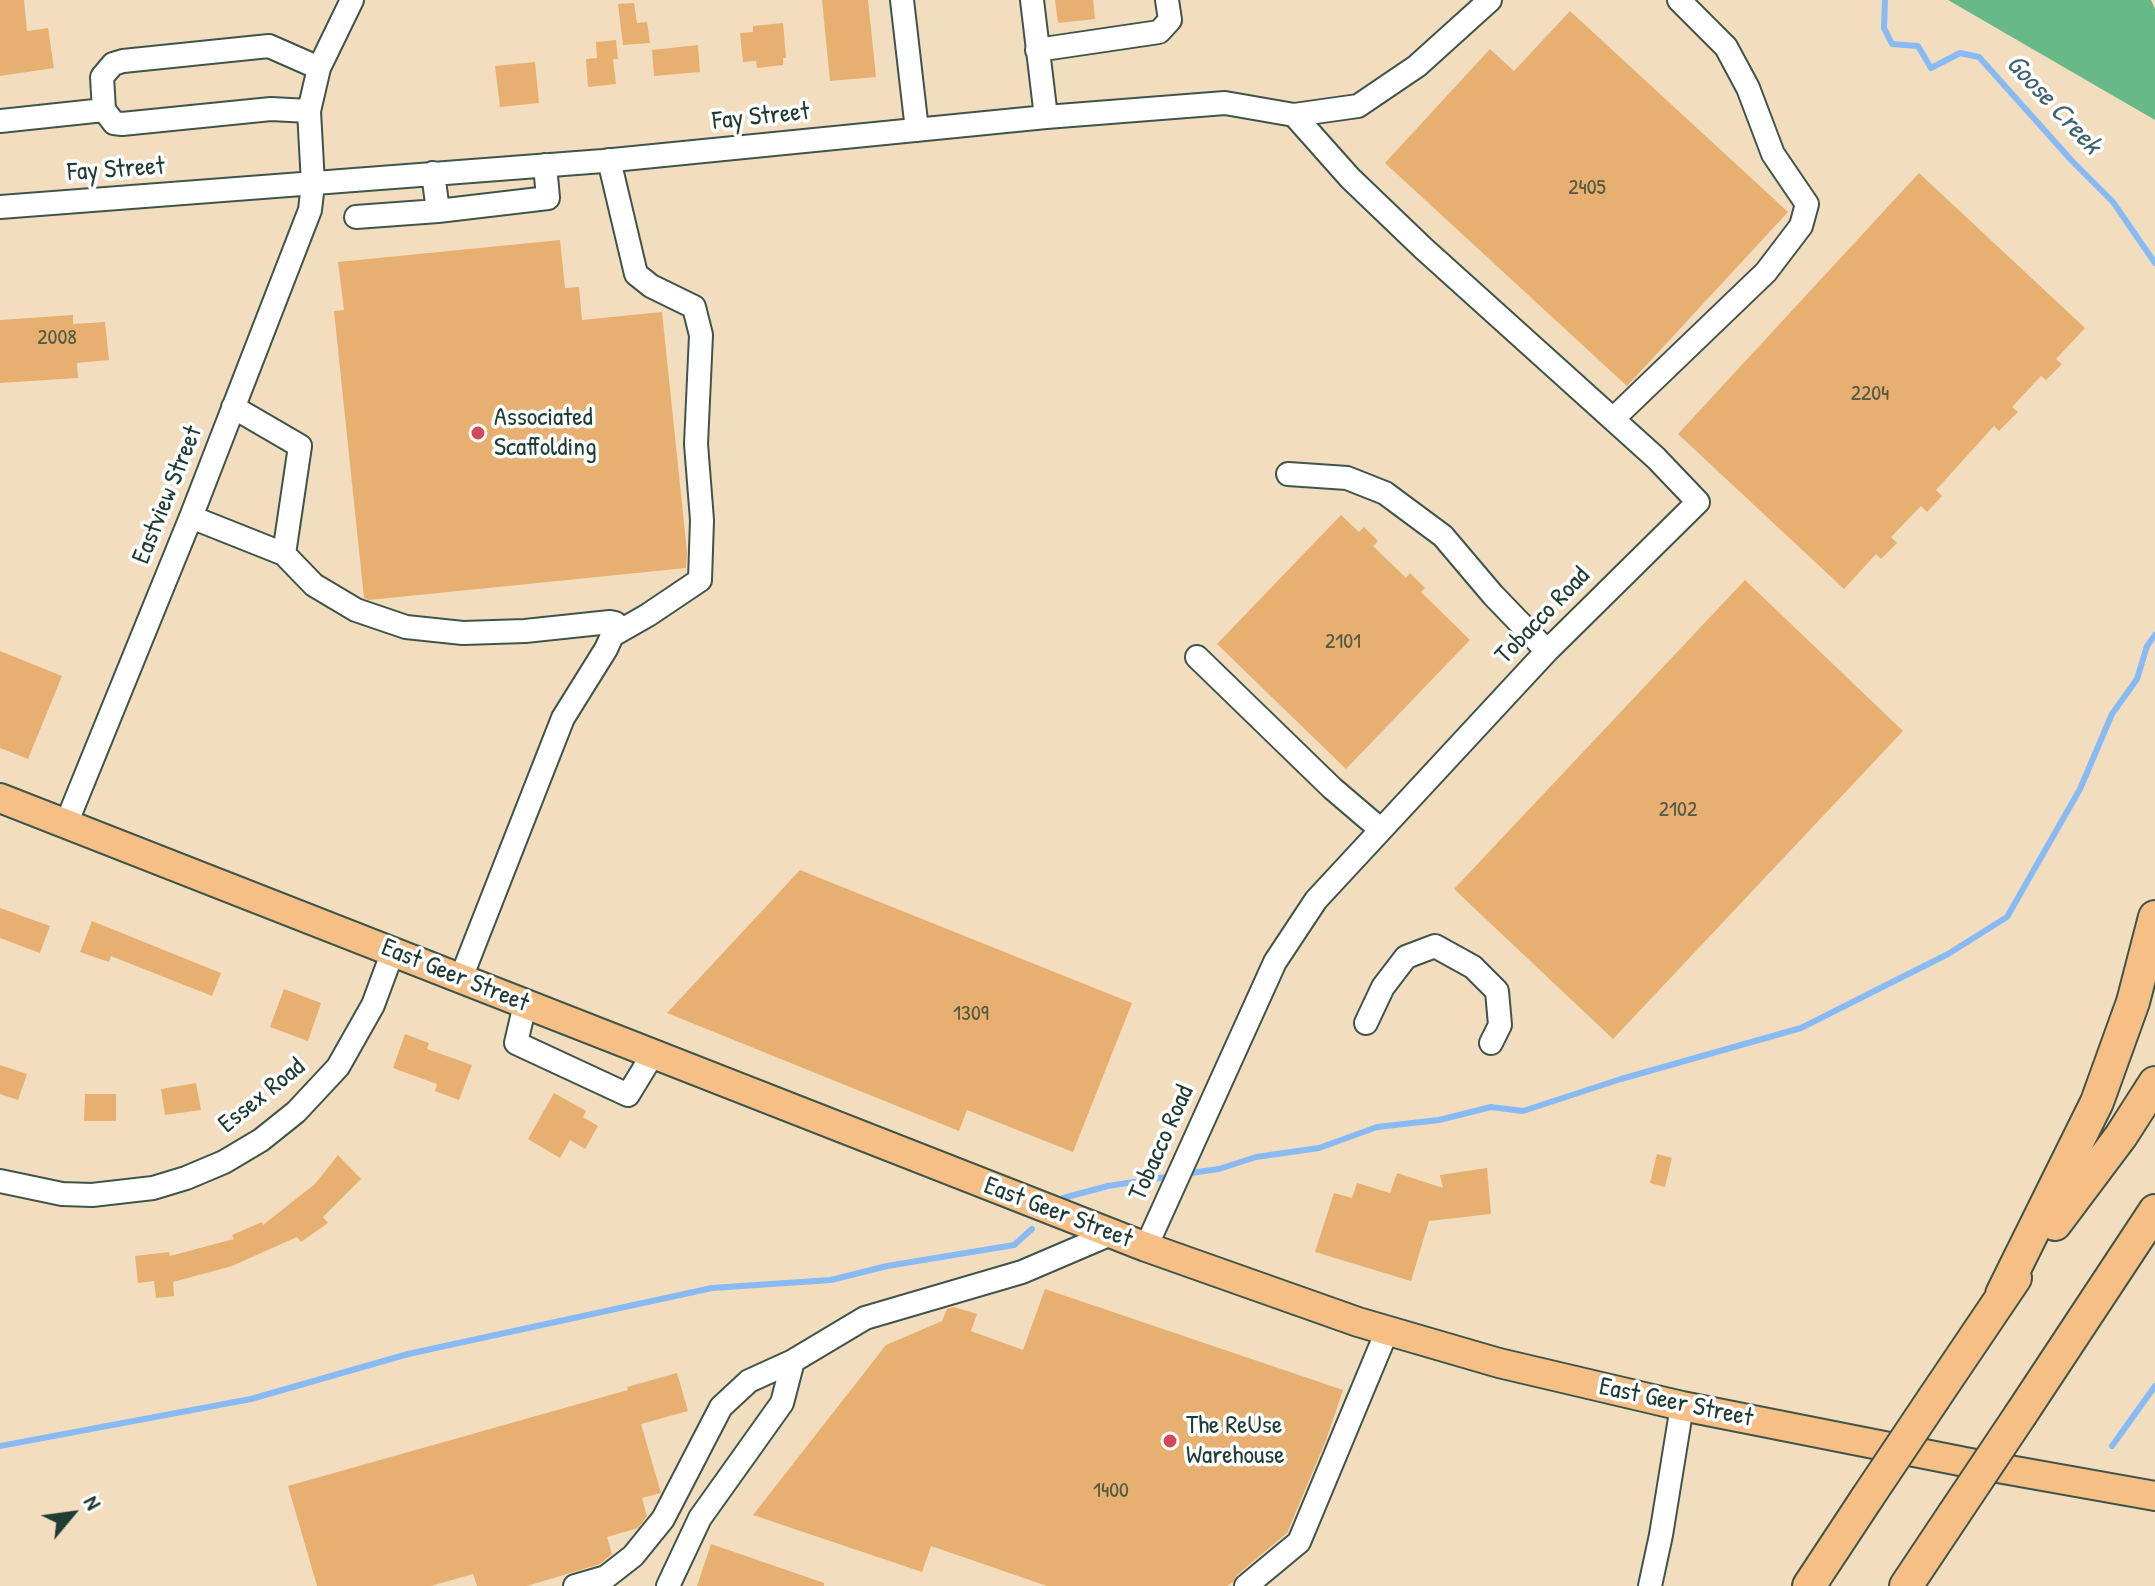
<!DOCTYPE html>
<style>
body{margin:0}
#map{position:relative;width:2155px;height:1586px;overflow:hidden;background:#f3ddbf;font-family:"Patrick Hand",sans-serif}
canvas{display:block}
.north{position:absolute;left:32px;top:1474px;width:80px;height:80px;-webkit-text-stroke:6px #fff;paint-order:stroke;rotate:61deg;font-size:22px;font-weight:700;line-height:32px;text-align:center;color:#1f3d34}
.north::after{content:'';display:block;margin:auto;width:28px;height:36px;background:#1f3d34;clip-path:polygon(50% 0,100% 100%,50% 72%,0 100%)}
</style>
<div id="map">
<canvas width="2155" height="1586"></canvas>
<div class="north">N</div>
</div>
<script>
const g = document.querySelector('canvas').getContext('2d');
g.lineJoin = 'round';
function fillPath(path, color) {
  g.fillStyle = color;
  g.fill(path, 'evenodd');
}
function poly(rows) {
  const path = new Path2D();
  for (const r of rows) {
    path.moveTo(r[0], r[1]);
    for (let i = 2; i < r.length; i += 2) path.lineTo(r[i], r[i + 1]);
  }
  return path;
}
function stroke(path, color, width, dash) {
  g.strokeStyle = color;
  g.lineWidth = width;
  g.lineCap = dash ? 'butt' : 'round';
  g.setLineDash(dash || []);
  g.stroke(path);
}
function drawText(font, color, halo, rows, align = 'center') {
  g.font = font + ' "Patrick Hand",sans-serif';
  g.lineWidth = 7;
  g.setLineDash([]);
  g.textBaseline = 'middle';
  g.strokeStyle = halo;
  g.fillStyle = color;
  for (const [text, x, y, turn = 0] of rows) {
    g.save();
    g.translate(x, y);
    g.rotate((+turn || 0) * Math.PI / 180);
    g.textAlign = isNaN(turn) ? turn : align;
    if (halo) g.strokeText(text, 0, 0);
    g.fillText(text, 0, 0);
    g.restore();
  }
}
const forest = poly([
 [1948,0,2151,0,2155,9,2155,120]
]);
const stream = poly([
 [1885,0,1884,28,1892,44,1918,46,1931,68,1960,53,1979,57,2072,161,2113,202,2155,263],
 [1184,1174,1219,1169,1256,1157,1319,1148,1377,1127,1439,1120,1491,1107,1523,1111,1621,1079,1801,1028,1948,954,2007,917,2080,789,2112,714,2137,679,2147,646,2155,635],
 [1063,1198,1108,1186,1173,1176],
 [0,1446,251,1399,408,1354,712,1288,831,1280,887,1266,1014,1245,1032,1229],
 [2112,1446,2155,1386]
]);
const building = poly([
 [0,0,24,0,27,31,48,28,54,68,0,76],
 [822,0,868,0,876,77,830,81],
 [1055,0,1093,0,1095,19,1058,23],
 [634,3,637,23,647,22,650,43,623,45,618,4],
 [1570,11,1788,212,1627,386,1385,163,1490,49,1514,71],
 [783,23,786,58,783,58,783,65,757,68,756,61,743,62,740,33,753,32,753,26],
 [616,40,618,59,613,59,616,84,588,87,586,59,597,58,596,42],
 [698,45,700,72,654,76,652,50],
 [535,62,539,103,500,107,495,66],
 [1919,173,2085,328,2056,359,2062,364,2046,380,2041,376,2012,407,2018,412,1999,431,1994,426,1936,490,1942,496,1927,512,1921,506,1891,537,1897,543,1881,559,1876,554,1844,589,1678,434],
 [560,240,565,288,579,287,582,320,662,312,687,552,686,568,369,600,364,598,334,311,344,310,338,262],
 [73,315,73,324,105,322,109,360,77,363,78,378,0,383,0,320],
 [1341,515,1359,532,1364,527,1378,541,1373,546,1406,578,1410,573,1425,588,1421,592,1470,640,1346,769,1217,644],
 [1745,580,1903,731,1613,1039,1454,889],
 [0,651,62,676,28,759,0,748],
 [800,870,1132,1003,1073,1152,967,1110,959,1131,667,1013],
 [0,908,50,926,40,953,0,938],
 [92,921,221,973,212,996,111,956,109,962,80,952],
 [284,989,321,1003,308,1041,270,1027],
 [405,1034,429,1043,427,1049,472,1065,459,1100,435,1091,437,1084,393,1068],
 [0,1065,27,1074,18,1100,0,1094],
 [196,1083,201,1110,165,1115,161,1089],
 [554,1093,586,1111,583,1117,598,1126,585,1149,570,1140,560,1158,528,1139],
 [85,1094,116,1094,116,1121,84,1121],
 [1657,1154,1672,1158,1665,1187,1650,1183],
 [338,1155,361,1179,323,1217,328,1223,301,1242,297,1237,232,1266,173,1282,174,1296,156,1298,154,1281,138,1283,135,1256,169,1252,170,1256,234,1239,232,1235,262,1222,263,1225,315,1184],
 [1487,1168,1491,1214,1429,1221,1411,1281,1315,1252,1334,1193,1352,1198,1357,1183,1390,1193,1397,1173,1443,1188,1440,1175],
 [1045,1289,1343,1390,1326,1440,1287,1533,1237,1575,1233,1582,1227,1586,1047,1586,931,1546,922,1572,753,1515,886,1345,942,1321,947,1309,954,1307,977,1314,971,1331,1023,1350],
 [677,1373,688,1411,641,1424,661,1493,642,1498,647,1516,638,1528,607,1537,612,1554,600,1564,527,1586,477,1586,473,1574,431,1586,317,1586,288,1486,628,1390,627,1387],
 [711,1544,824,1583,824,1586,697,1586]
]);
const minor = poly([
 [902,0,917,130],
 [1032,0,1046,117],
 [1037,50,1159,32,1170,20,1167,0],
 [309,111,271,109,122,124,114,123,104,110,102,77,113,64,123,61,269,46,319,68],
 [0,121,104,110],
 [609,160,636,274,651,286,694,307,701,335,696,444,702,520,700,580,648,615,613,635],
 [433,173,438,211,548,198,545,165],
 [0,207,603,161,1046,117,1225,103,1294,115,1358,106,1417,66,1490,0],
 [356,217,438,211],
 [1613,419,1766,272,1801,226,1807,204,1773,154,1748,88,1726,47,1679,0],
 [1288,474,1347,478,1385,493,1443,536,1493,595,1547,651],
 [191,517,284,554,300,446,233,407],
 [284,554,314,585,356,610,406,627,463,633,525,631,610,622,615,623,616,627,606,649,563,718,461,978],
 [1197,657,1332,788,1380,829],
 [66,824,191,517,310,210,313,184,309,111,319,68,352,0],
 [525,1004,516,1043,628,1095,653,1054],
 [1366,1023,1383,987,1406,957,1435,946,1473,967,1497,991,1500,1025,1491,1043],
 [0,1181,62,1194,92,1195,153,1188,186,1178,224,1162,261,1140,296,1112,338,1067,373,1005,393,951],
 [1146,1247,1275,962,1316,900,1547,651,1698,502,1656,458,1423,248,1350,178,1294,115],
 [575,1586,606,1577,633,1556,663,1519,721,1407,749,1381,793,1361,865,1318,1022,1272,1111,1234],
 [668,1586,700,1518,782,1403,793,1361],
 [1246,1586,1299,1542,1387,1331],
 [1650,1586,1661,1535,1682,1406]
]);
const major = poly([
 [0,798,1146,1247,1358,1322,1499,1363,1682,1406,1970,1463,2155,1496]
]);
const highway = poly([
 [2055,1224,2121,1136,2155,1083],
 [2002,1294,2097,1102,2133,1002,2155,917],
 [1934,1398,2015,1278],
 [2021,1414,2155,1211],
 [1809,1586,1867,1498],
 [1906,1586,1954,1514]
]);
const highwayBridge = poly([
 [1867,1498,1934,1398],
 [1954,1514,2021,1414]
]);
const markers = [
 [478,433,8,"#d1495b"],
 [1170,1441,8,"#d1495b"]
];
const numberNames = [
 ["2405",1587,188],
 ["2008",57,338],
 ["2204",1870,394],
 ["2101",1343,642],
 ["2102",1678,810],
 ["1309",971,1014],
 ["1400",1111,1491]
];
const streetNames = [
 ["Fay Street",761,117,-6],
 ["Fay Street",116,170,-4],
 ["Eastview Street",168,495,-68],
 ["Tobacco Road",1543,616,-46],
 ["East Geer Street",455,976,22],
 ["Essex Road",262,1096,-39],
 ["Tobacco Road",1162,1143,-66],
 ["East Geer Street",1058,1213,21],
 ["East Geer Street",1676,1403,12]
];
const poiNames = [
 ["Associated",494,418],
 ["Scaffolding",494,448],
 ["The ReUse",1186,1426],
 ["Warehouse",1186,1456]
];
const waterNames = [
 ["Goose Creek",2053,105,47]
];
fillPath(forest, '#67ba87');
stroke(stream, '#88baf5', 6);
fillPath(building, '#e7af70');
stroke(minor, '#3f5549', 26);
stroke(major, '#3f5549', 32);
stroke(highway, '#3f5549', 36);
stroke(minor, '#fff', 22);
stroke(major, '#f5bf86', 28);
stroke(highway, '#f5bf86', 32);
stroke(highwayBridge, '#3f5549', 36, []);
stroke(highwayBridge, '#f5bf86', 32);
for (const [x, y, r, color] of markers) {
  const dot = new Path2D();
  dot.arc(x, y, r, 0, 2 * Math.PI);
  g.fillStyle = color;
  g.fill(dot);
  stroke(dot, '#fff', 3);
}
drawText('22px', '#515a43', null, numberNames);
drawText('26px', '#1f3d34', '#fff', streetNames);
drawText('26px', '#1f3d34', '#fff', poiNames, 'left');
drawText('italic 28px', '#3e626e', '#fff', waterNames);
</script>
